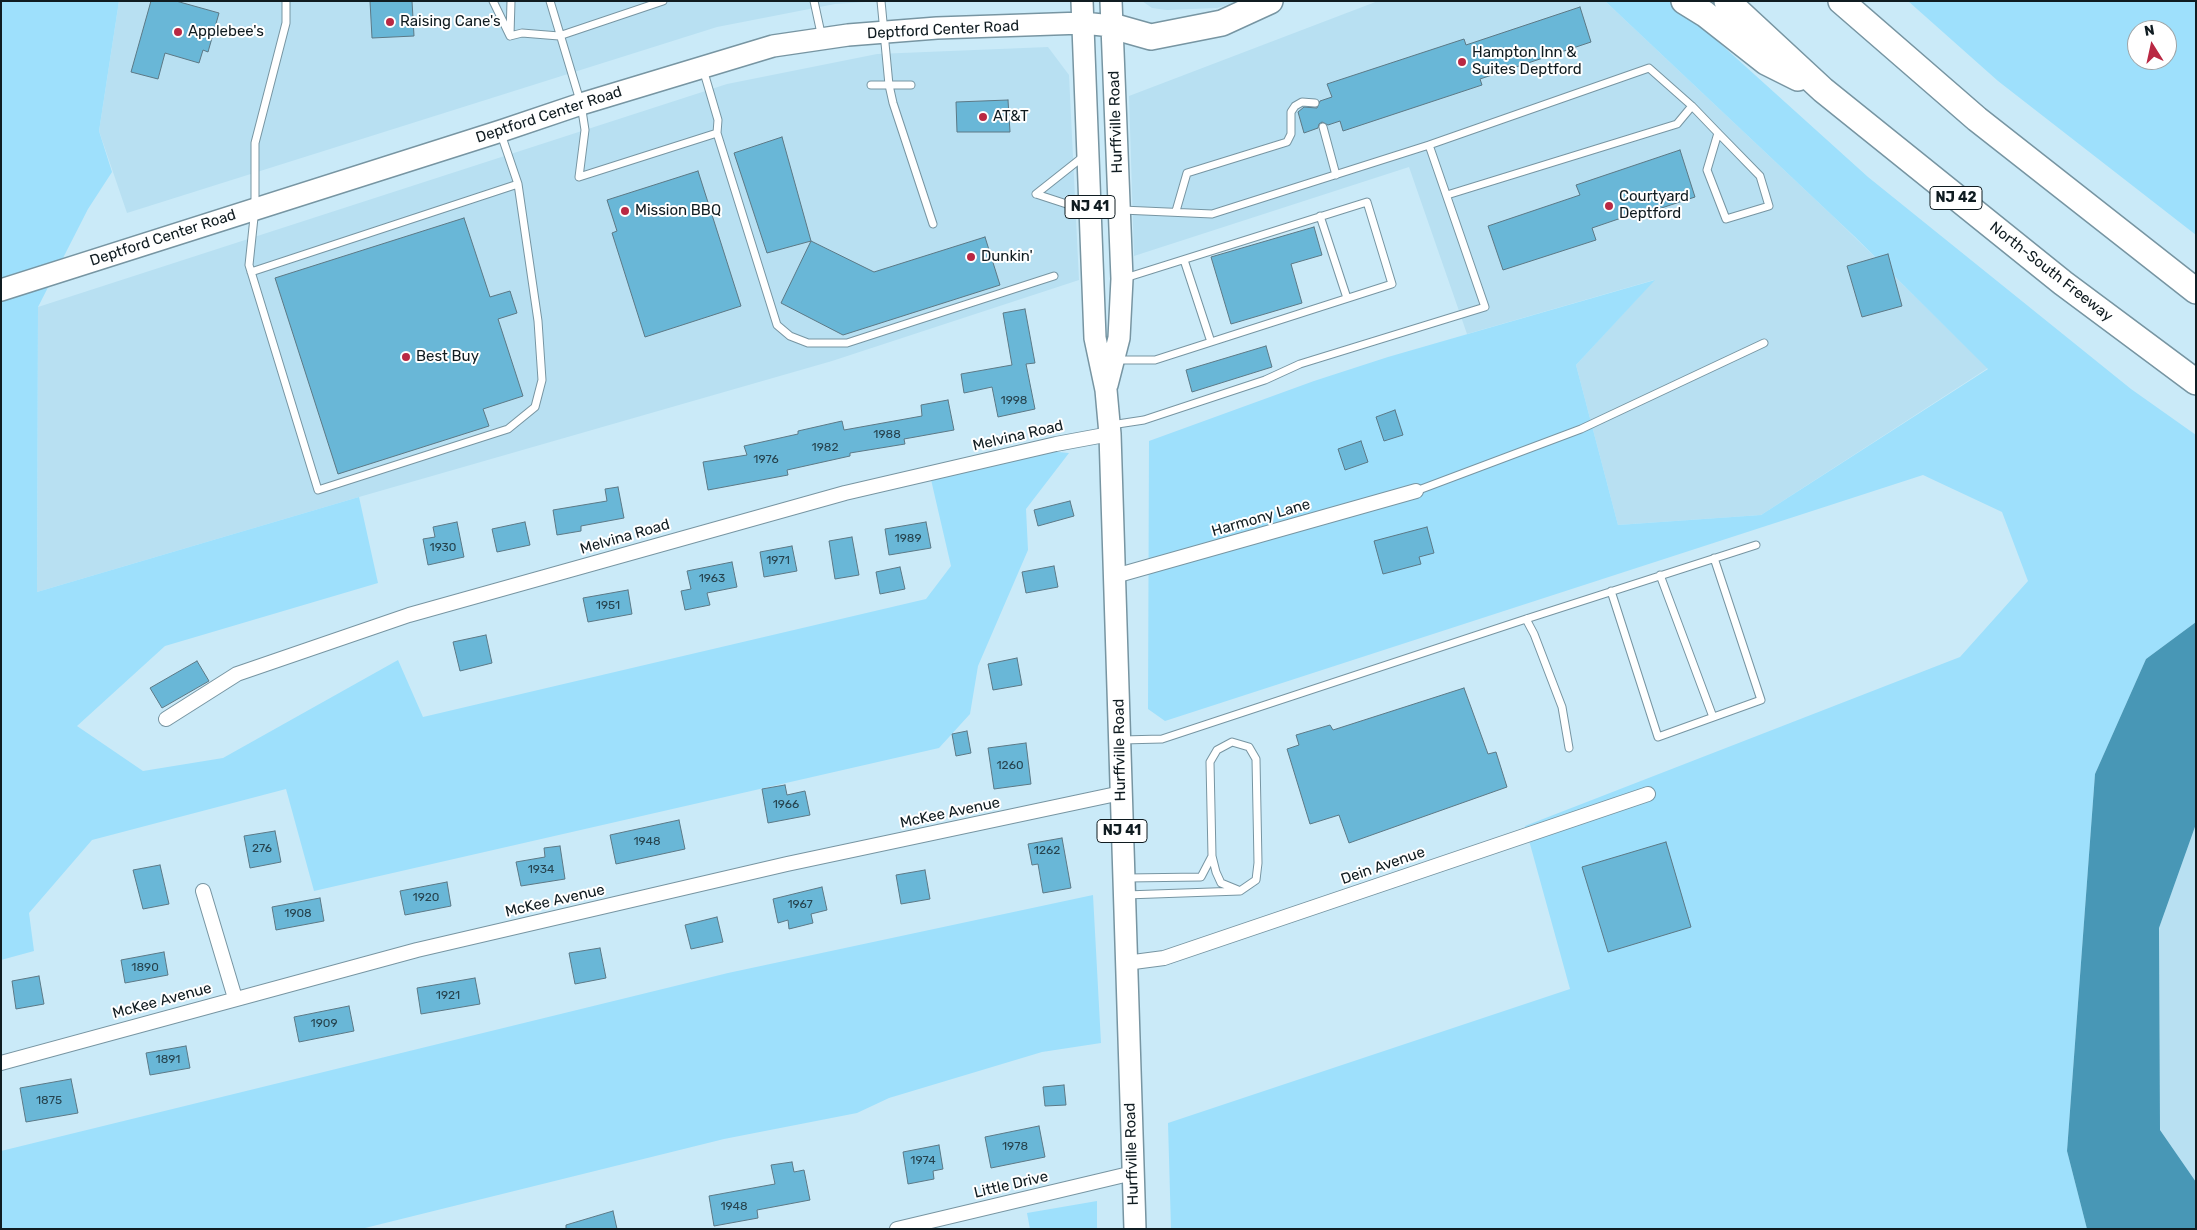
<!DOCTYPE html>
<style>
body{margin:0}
#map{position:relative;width:2197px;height:1230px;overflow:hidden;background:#caeaf8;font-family:Rubik,sans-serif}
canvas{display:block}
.frame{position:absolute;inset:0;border:2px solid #101c21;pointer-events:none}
.north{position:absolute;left:2127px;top:20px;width:50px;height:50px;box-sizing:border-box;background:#fff;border:1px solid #9fa4a6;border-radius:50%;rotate:350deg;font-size:14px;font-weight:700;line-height:20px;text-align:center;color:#101c21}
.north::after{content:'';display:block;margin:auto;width:18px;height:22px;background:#b92843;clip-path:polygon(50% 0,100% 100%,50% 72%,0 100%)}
</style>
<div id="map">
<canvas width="2197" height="1230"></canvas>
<div class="frame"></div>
<div class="north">N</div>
</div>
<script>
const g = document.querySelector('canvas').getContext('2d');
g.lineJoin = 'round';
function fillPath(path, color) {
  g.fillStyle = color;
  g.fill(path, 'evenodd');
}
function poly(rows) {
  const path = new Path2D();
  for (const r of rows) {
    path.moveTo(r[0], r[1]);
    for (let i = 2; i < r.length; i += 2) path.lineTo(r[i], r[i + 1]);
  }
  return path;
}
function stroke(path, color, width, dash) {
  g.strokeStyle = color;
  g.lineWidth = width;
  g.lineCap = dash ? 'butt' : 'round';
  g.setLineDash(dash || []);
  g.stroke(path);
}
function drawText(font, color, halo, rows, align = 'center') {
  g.font = font + ' Rubik,sans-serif';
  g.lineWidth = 4;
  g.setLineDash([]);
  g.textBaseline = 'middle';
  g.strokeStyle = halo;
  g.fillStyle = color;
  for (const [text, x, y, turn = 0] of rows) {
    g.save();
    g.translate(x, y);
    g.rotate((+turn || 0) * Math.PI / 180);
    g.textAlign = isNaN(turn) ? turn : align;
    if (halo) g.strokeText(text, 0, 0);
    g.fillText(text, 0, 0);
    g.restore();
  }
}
const built = poly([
 [119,1,880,1,835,4,717,27,127,213,99,131],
 [1142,1,1241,1,1217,8,1167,10,1152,8],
 [1378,1,1605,1,1837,220,1988,368,1761,515,1618,525,1576,365,1654,280,1467,334,1409,167,1134,256,1129,96],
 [1048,47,1069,75,1079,280,832,361,359,497,37,592,38,307,727,84,877,54],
 [2196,824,2196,1182,2160,1130,2159,928]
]);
const green = poly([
 [1,1,119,1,99,131,112,172,88,209,38,307,37,592,359,497,378,583,165,646,77,726,143,771,223,758,398,660,423,717,926,599,951,566,929,471,1025,449,1069,453,1026,509,1028,550,978,666,970,714,939,748,314,891,286,789,92,840,29,913,34,951,1,960],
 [1605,1,1673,1,1868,177,2131,389,2196,435,2196,622,2146,659,2095,774,2067,1151,2087,1229,1171,1229,1168,1123,1570,989,1525,826,1960,657,2028,581,2002,512,1923,475,1165,721,1148,709,1149,441,1314,381,1388,357,1655,280,1576,365,1618,525,1761,515,1988,369,1854,236],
 [1908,1,2196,1,2196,235,1998,81],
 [2137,30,2167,30,2167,60,2137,60],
 [1093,895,1101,1043,1042,1052,889,1098,857,1113,724,1139,361,1229,1,1229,1,1151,728,973],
 [1097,1201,1097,1229,1030,1229,1027,1213]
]);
const water = poly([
 [2196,622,2196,824,2159,928,2160,1130,2196,1182,2196,1229,2087,1229,2067,1151,2095,774,2146,659]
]);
const building = poly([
 [151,1,176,1,219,13,208,52,203,50,199,63,165,53,158,79,131,72,151,1],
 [370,1,412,1,414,36,372,38,370,1],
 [1580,7,1591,42,1480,79,1482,85,1343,131,1340,121,1328,125,1322,122,1319,124,1318,128,1304,133,1298,112,1304,107,1317,108,1320,101,1332,97,1327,84,1464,39,1466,45,1580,7],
 [1008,100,1010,132,957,132,956,102,1008,100],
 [782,137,811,241,767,253,734,153,782,137],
 [1680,150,1695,197,1634,217,1633,214,1592,228,1596,240,1503,270,1488,226,1580,195,1576,185,1680,150],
 [698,171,741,306,645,337,612,233,617,231,607,200,698,171],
 [464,218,490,297,510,291,517,313,498,319,523,396,483,409,489,426,338,474,275,278,464,218],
 [1314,227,1322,255,1291,264,1302,303,1231,324,1211,257,1314,227],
 [985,237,1000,285,843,335,781,303,811,241,874,272,985,237],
 [1888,254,1902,306,1862,317,1847,266,1888,254],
 [1025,309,1035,363,1026,364,1035,409,998,417,992,387,964,393,961,374,1012,365,1003,313,1025,309],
 [1266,346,1272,367,1192,392,1186,370,1266,346],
 [948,400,954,430,904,439,905,444,850,453,850,456,787,470,788,475,708,490,703,462,747,455,744,446,798,434,798,431,842,421,844,430,922,416,921,405,948,400],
 [1395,410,1403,435,1384,441,1376,417,1395,410],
 [1361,441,1368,462,1345,470,1338,449,1361,441],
 [618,487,624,518,581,526,581,531,557,535,553,510,607,501,605,489,618,487],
 [1070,501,1074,516,1038,526,1034,510,1070,501],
 [457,522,464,557,428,565,423,539,435,537,433,527,457,522],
 [525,522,530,545,497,552,492,529,525,522],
 [926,522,931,548,889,555,885,529,926,522],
 [1427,527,1434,553,1419,557,1421,564,1383,574,1374,541,1427,527],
 [852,537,859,575,835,579,829,541,852,537],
 [792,546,797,571,764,577,760,552,792,546],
 [732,562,737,587,707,593,710,605,685,610,681,591,691,589,687,571,732,562],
 [1054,566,1058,587,1026,593,1022,572,1054,566],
 [900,567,905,589,880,594,876,572,900,567],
 [628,590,632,614,588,622,583,598,628,590],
 [486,635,492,663,460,671,453,642,486,635],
 [1017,658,1022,685,993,690,988,664,1017,658],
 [197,661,209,681,162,708,150,688,197,661],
 [1464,688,1488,754,1496,752,1507,787,1349,843,1339,815,1310,824,1287,749,1299,745,1296,735,1330,725,1333,730,1464,688],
 [967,731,971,753,956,756,952,734,967,731],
 [1026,743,1031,784,994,789,988,748,1026,743],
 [785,785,787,795,805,791,810,815,768,823,762,789,785,785],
 [679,820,685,849,616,864,610,835,679,820],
 [275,831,281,862,250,868,244,836,275,831],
 [1062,838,1071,888,1043,893,1038,864,1032,865,1028,844,1062,838],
 [1666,842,1691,927,1608,952,1582,867,1666,842],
 [560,846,565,879,521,886,516,862,545,857,544,848,560,846],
 [160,865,169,904,143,909,133,870,160,865],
 [925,870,930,899,901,904,896,875,925,870],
 [447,882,451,906,405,915,400,891,447,882],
 [822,887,827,910,811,914,813,923,789,929,788,920,778,923,773,899,822,887],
 [320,898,324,921,276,930,272,907,320,898],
 [717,917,723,942,691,949,685,925,717,917],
 [600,948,606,978,575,984,569,953,600,948],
 [164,952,168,975,125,983,121,960,164,952],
 [39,976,44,1004,16,1009,12,981,39,976],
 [475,978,480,1004,421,1014,417,988,475,978],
 [349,1006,354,1031,299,1042,294,1017,349,1006],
 [186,1046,190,1068,150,1075,146,1053,186,1046],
 [71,1079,78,1113,26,1122,20,1088,71,1079],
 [1064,1085,1066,1105,1045,1106,1043,1087,1064,1085],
 [1039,1126,1045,1157,991,1168,985,1137,1039,1126],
 [939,1145,943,1169,933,1171,934,1179,908,1184,903,1152,939,1145],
 [792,1162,794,1172,804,1170,810,1200,757,1210,758,1218,714,1226,709,1196,775,1184,771,1165,792,1162],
 [613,1211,617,1229,566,1229,566,1225,613,1211]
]);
const service = poly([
 [286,1,286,23,255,143,255,208,249,265,318,490,508,429,535,407,542,380,538,321,518,184,501,134],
 [493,1,510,36],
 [550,1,581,104,585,130,579,177,717,133],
 [814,1,822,38],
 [510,35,511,1],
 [510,36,522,33,559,36,663,1],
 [703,69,718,120,717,133,777,325,790,336,808,343,847,343,1054,276],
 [871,85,889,85,881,1],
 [911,85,889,85,893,103,933,224],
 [1323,127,1336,175],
 [1429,145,1649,68,1692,106],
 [1036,194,1084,156],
 [1036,194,1088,211],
 [1447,195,1677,124,1692,106,1718,133,1760,176,1769,206,1726,219,1707,170,1718,133],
 [1176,211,1187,173,1287,142,1291,134,1291,112,1295,106,1302,102,1315,103],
 [1320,216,1347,298],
 [1184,260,1211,342],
 [251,272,518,184],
 [1117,360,1155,360,1392,284,1367,202,1125,278],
 [1111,425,1144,420,1265,380,1300,364,1485,307,1429,145,1212,214,1122,210],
 [1416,491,1581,429,1764,343],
 [1660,575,1713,717],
 [1611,591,1658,737,1761,700,1714,558],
 [1526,619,1534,634,1562,707,1569,748],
 [1122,740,1162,739,1526,619,1756,545],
 [1212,856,1216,872,1221,883,1238,890],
 [1126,895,1240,891,1256,880,1258,863,1256,759,1249,747,1232,742,1217,750,1210,762,1212,856,1201,877,1127,878]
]);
const minor = poly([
 [1115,576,1416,491],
 [166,719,237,674,409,615,845,493,1056,444,1110,434],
 [203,891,235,998],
 [1126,963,1164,958,1648,794],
 [1,1063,417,950,787,864,1121,793],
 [897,1229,1133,1173]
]);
const primary = poly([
 [1082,1,1095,338,1106,390,1110,434,1135,1229],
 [1,290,501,131,581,104,773,46,848,35,937,28,1083,23,1112,26],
 [1107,385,1119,338,1122,279,1111,1]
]);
const motorway = poly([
 [1684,1,1705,14,1766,62,1798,78],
 [1727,1,1823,90,2063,283,2196,382],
 [1841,1,1977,119,2196,291],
 [1112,26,1151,37,1222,23,1270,1]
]);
const markers = [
 [390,22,5,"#b92843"],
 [178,32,5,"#b92843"],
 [1462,62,5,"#b92843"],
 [983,117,5,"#b92843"],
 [1609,206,5,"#b92843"],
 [625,211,5,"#b92843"],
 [971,257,5,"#b92843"],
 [406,357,5,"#b92843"]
];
const numberNames = [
 ["1998",1014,401],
 ["1988",887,435],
 ["1982",825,448],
 ["1976",766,460],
 ["1989",908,539],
 ["1930",443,548],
 ["1971",778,561],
 ["1963",712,579],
 ["1951",608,606],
 ["1260",1010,766],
 ["1966",786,805],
 ["1948",647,842],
 ["276",262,849],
 ["1262",1047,851],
 ["1934",541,870],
 ["1920",426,898],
 ["1967",800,905],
 ["1908",298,914],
 ["1890",145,968],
 ["1921",448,996],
 ["1909",324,1024],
 ["1891",168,1060],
 ["1875",49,1101],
 ["1978",1015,1147],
 ["1974",923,1161],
 ["1948",734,1207]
];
const shields = [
 [1956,198,52],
 [1090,207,50],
 [1122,831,50]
];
const shieldNames = [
 ["NJ 42",1956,198],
 ["NJ 41",1090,207],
 ["NJ 41",1122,831]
];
const poiNames = [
 ["Raising Cane's",400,22],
 ["Applebee's",188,32],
 ["Hampton Inn &",1472,53],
 ["Suites Deptford",1472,70],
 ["AT&T",993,117],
 ["Courtyard",1619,197],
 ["Deptford",1619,214],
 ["Mission BBQ",635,211],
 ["Dunkin'",981,257],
 ["Best Buy",416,357]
];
const streetNames = [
 ["Deptford Center Road",943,30,-3],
 ["Deptford Center Road",549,115,-18],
 ["Hurffville Road",1116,122,-92],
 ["Deptford Center Road",163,238,-18],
 ["North-South Freeway",2051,272,38],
 ["Melvina Road",1018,436,-13],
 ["Harmony Lane",1261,518,-16],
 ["Melvina Road",625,537,-16],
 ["Hurffville Road",1120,750,-91],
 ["McKee Avenue",950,813,-12],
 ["Dein Avenue",1383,866,-19],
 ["McKee Avenue",555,901,-13],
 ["McKee Avenue",162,1001,-15],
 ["Hurffville Road",1132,1154,-92],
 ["Little Drive",1011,1185,-13]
];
fillPath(built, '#b8e0f2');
fillPath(green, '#9ee0fc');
fillPath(water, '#4897b6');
fillPath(building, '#69b7d7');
stroke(building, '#5c7986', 1);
stroke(service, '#7795a2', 9);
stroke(minor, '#7795a2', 16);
stroke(primary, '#7795a2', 24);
stroke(motorway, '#7795a2', 28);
stroke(service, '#fff', 7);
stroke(minor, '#fff', 14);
stroke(primary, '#fff', 21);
stroke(motorway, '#fff', 25);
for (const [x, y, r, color] of markers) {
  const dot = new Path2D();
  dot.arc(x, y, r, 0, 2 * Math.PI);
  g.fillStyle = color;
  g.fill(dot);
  stroke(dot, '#fff', 2);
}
drawText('12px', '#26434e', null, numberNames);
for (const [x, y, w] of shields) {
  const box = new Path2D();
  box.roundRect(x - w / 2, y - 11.5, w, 23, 4);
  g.fillStyle = '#fff';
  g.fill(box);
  stroke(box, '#101c21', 1);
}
drawText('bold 14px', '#101c21', null, shieldNames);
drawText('15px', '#101c21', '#fff', poiNames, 'left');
drawText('15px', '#101c21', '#fff', streetNames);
</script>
